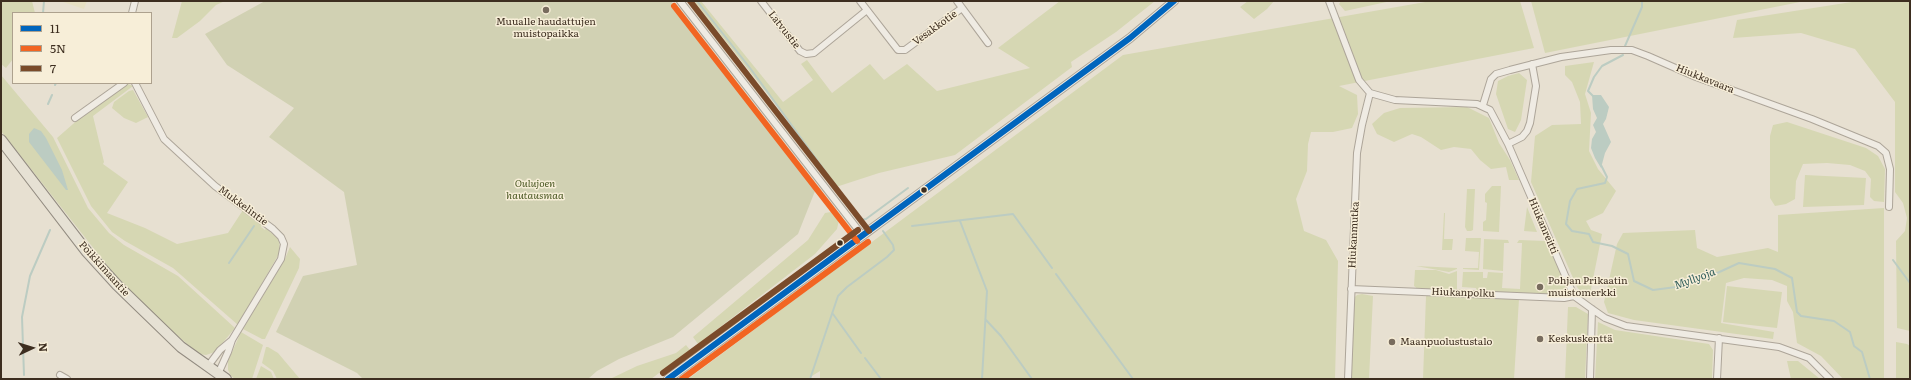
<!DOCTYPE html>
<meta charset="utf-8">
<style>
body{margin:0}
#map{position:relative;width:1911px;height:380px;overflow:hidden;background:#e7e0d1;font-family:Literata,serif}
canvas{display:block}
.frame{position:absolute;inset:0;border:2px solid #3d2e20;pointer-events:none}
.legend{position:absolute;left:12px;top:12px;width:140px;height:72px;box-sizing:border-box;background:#f7eed8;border:1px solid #ada18e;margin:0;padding:5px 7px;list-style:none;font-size:12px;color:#3d2e20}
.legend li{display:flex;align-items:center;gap:8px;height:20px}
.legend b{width:20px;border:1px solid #ada18e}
.north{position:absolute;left:12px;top:328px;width:40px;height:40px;-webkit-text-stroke:3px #f7eed8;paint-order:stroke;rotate:86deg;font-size:11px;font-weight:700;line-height:16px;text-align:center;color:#3d2e20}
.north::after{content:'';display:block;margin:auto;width:14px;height:18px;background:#3d2e20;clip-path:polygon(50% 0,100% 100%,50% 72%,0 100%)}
</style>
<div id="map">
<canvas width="1911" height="380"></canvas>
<div class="frame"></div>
<ul class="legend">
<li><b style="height:5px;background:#0065bd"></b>11</li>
<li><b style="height:5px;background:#f26522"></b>5N</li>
<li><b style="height:5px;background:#7a4b2a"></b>7</li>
</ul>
<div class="north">N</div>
</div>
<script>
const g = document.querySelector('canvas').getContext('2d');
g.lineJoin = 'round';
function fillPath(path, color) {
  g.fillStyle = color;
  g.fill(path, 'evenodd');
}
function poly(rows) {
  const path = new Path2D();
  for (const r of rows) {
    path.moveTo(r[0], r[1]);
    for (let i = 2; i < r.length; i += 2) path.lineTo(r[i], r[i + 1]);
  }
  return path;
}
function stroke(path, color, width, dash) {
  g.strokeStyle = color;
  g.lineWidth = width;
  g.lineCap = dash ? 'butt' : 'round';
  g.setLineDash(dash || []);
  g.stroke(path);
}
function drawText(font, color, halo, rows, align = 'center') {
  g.font = font + ' Literata,serif';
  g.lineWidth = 3;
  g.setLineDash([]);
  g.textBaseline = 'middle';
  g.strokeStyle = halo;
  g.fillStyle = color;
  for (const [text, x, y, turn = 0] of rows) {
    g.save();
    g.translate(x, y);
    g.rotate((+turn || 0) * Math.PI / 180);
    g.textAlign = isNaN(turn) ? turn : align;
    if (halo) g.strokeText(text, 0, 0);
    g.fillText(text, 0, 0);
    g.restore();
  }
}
const farmland = poly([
 [60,1,87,1,84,9]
]);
const green = poly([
 [1,1,32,1,35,13,13,13,13,59,6,68,1,64],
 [182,1,225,1,216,5,200,21,177,38,172,38],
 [694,1,701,1,783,102,813,80,801,64,807,60,832,93,870,64,884,80,907,64,937,91,1030,68,998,48,1060,1,1155,1,1116,32,1071,62,1072,67,955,155,879,173,836,187,781,111],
 [1248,1,1274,1,1267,9,1254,19,1240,7],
 [1341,1,1391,1,1345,11,1339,4],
 [1431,1,1520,1,1534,48,1339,86,1357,95,1358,114,1352,128,1333,132,1311,132,1308,144,1307,171,1296,199,1304,231,1326,240,1338,261,1335,379,820,379,820,371,807,379,688,379,1123,55],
 [1531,1,1805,1,1545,53],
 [1858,1,1910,1,1910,331,1897,328,1896,241,1905,231,1907,218,1903,203,1895,192,1895,102,1855,49,1801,33,1733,38,1737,20],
 [1594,62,1585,94,1591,113,1589,151,1598,169,1616,191,1603,213,1586,221,1591,230,1602,234,1590,294,1584,296,1577,287,1531,182,1535,136,1552,125,1581,124,1580,102,1572,82,1565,75,1565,66],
 [1519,73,1527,80,1521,120,1515,132,1508,129,1496,94,1498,81,1508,76],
 [1,75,53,137,88,208,109,233,124,245,178,276,235,328,215,352,206,355,199,354,153,315,121,283,1,131],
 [128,84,133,86,93,116,104,162,103,164,128,182,107,213,145,228,177,244,228,233,243,210,262,223,261,227,265,230,266,228,279,240,280,252,238,325,173,268,125,241,112,232,91,206,57,138,81,117],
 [133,90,148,117,136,123,124,118,112,108,114,102,129,91],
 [1467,107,1489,118,1499,143,1510,160,1519,180,1509,180,1506,167,1491,169,1480,160,1471,149,1454,147,1441,150,1421,137,1412,134,1394,142,1377,134,1372,124,1384,113,1400,108],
 [1787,122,1866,148,1878,156,1885,169,1884,202,1874,201,1870,197,1871,179,1865,171,1850,165,1827,163,1803,164,1796,181,1795,199,1786,204,1775,206,1770,198,1770,136,1773,125],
 [1805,175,1866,178,1864,205,1803,207],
 [1492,186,1501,186,1499,232,1483,231,1483,222,1486,220,1487,203,1485,202,1485,194],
 [1467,189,1475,189,1473,230,1471,231,1467,231,1465,227],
 [1527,207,1537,232,1524,231],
 [1884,208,1884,379,1843,379,1821,356,1797,343,1793,312,1787,301,1787,286,1772,280,1744,278,1726,283,1721,323,1774,332,1773,339,1634,320,1608,313,1604,302,1617,244,1623,233,1695,230,1697,248,1717,257,1768,248,1778,252,1778,215],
 [831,212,839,220,837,229,815,254,698,344,693,337,808,240,825,213],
 [1444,213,1445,213,1444,239,1453,239,1452,250,1442,250],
 [1466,238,1481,238,1479,270,1463,269,1463,268,1478,268,1479,252,1465,251],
 [1484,239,1508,240,1509,243,1504,243,1503,271,1483,269],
 [1519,240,1546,241,1567,287,1564,294,1560,295,1477,292,1476,288,1462,287,1463,272,1483,272,1483,278,1487,278,1488,272,1503,273,1502,288,1520,289,1522,243,1517,243],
 [290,247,300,259,299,268,265,339,262,339,243,329,284,261],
 [1416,266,1457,268,1457,269,1449,272],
 [1415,270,1436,270,1449,274,1457,271,1457,289,1418,289,1414,286],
 [1727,286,1782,292,1777,328,1723,322],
 [1362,294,1373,296,1369,379,1350,379,1353,299,1357,295],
 [1426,296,1519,299,1514,379,1423,379],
 [1568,307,1576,307,1588,314,1585,379,1565,379],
 [1598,322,1615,330,1709,344,1713,350,1712,379,1595,379],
 [241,332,263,345,252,379,235,379,231,376,228,370,228,361],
 [1896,342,1907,344,1910,346,1910,379,1896,379],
 [686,345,690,350,651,379,610,379,637,366,676,353],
 [266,347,268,347,278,353,300,379,277,379,273,371,262,363],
 [1787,361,1798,361,1820,379,1791,379],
 [261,366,271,372,274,379,256,379]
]);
const cemetery = poly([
 [265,1,671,1,817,186,798,234,673,337,619,359,597,371,588,379,363,379,357,373,276,332,303,276,357,265,344,192,269,137,294,108,227,65,205,34]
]);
const water = poly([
 [1592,95,1601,95,1609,107,1606,119,1603,124,1611,142,1605,153,1601,168,1595,158,1591,148,1592,139,1596,132,1593,125,1597,118,1593,109],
 [34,128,41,131,46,138,62,170,68,190,66,190,29,142,29,134]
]);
const stream = poly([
 [697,1,750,68,836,186],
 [43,13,44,1],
 [1625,46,1642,7,1642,1],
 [55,85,56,83],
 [1593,96,1588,91,1594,77,1602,66,1623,55],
 [48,104,52,95],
 [1601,165,1607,177,1605,183,1577,189,1570,201,1566,224,1572,231,1589,234,1593,242,1612,246,1628,254,1634,281,1653,290,1676,287,1715,274,1739,263,1775,269,1792,278,1797,312,1801,316,1834,321,1850,332,1854,346,1862,352,1870,379],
 [842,195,860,220,866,219,908,188],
 [960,221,987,291,982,379],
 [912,226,1013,214,1052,268],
 [1893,260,1910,283],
 [229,263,254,226],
 [1056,274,1133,379],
 [833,314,861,353],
 [986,320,1001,336,1032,379],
 [865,358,881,379],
 [24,375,22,317,30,276,50,230],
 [810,379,838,296,847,287,887,257,894,250,893,245,883,231]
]);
const minor = poly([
 [680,1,863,236],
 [761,1,800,51,806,54,814,53,867,10],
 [860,1,898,50,905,50,962,8],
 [957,1,988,43],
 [1329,1,1359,80,1370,93,1395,100,1477,104,1490,110,1508,144,1574,296,1592,309,1605,318,1626,326,1779,347,1809,358,1830,379],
 [132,13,135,1],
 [135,83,164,139,215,186,273,229,281,237,284,244,281,259,232,340,228,352,218,374],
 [1483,105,1491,79,1496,74,1510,70,1561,57,1611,50,1632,50,1648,56,1696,77,1812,119,1878,146,1886,153,1890,169,1889,207],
 [75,118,124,83],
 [1508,144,1522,137,1527,131,1530,123,1536,86,1532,64],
 [1351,289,1564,298,1574,296],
 [208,366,220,350,232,340],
 [60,375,67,379],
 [1348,379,1357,153,1362,125,1370,93],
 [1590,379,1592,309],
 [1717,379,1719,338]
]);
const tertiary = poly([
 [668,379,1130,38,1174,1]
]);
const primary = poly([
 [1,140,87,252,117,285,181,347,226,379]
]);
const bus1 = poly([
 [668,379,1130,38,1174,1]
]);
const bus2 = poly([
 [674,6,857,241],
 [682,379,868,242]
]);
const bus3 = poly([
 [690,1,869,231],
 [663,373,858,230]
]);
const markers = [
 [546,10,4,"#786c5e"],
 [924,190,3.5,"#3d2e20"],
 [840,243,3.5,"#3d2e20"],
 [1540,287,4,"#786c5e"],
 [1540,339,4,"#786c5e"],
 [1392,342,4,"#786c5e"]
];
const poiNames = [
 ["Muualle haudattujen",546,22,"center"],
 ["muistopaikka",546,34,"center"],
 ["Pohjan Prikaatin",1548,281],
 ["muistomerkki",1548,293],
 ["Keskuskenttä",1548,339],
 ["Maanpuolustustalo",1400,342]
];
const streetNames = [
 ["Vesakkotie",935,28,-36],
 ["Latvustie",784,30,52],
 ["Hiukkavaara",1705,79,22],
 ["Mukkelintie",243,206,37],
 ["Hiukanreitti",1543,226,67],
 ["Hiukanmutka",1354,235,-87],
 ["Poikkimaantie",104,269,48],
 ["Hiukanpolku",1463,293,2]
];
const parkNames = [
 ["Oulujoen",535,184],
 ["hautausmaa",535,196]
];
const waterNames = [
 ["Myllyoja",1695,279,-20]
];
fillPath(farmland, '#e6dfc2');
fillPath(green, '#d6d7b3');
fillPath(cemetery, '#d1d1b3');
fillPath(water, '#bcccc2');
stroke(stream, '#bcccc2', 2);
stroke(minor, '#ada599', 8);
stroke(tertiary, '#ada599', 10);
stroke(primary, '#928b80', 12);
stroke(minor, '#efebe3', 6);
stroke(tertiary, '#efebe3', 8);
stroke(primary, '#e6e1d4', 10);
stroke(bus1, '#0065bd', 6);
stroke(bus2, '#f26522', 6);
stroke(bus3, '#7a4b2a', 6);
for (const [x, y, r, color] of markers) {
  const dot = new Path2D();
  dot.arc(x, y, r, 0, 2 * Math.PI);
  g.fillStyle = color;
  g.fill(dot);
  stroke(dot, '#f7eed8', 1.5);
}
drawText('10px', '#3d2e20', '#f7eed8', poiNames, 'left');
drawText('10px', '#3d2e20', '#f7eed8', streetNames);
drawText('italic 10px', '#4d5a26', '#f7eed8', parkNames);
drawText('italic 11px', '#2f5d5a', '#f7eed8', waterNames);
</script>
